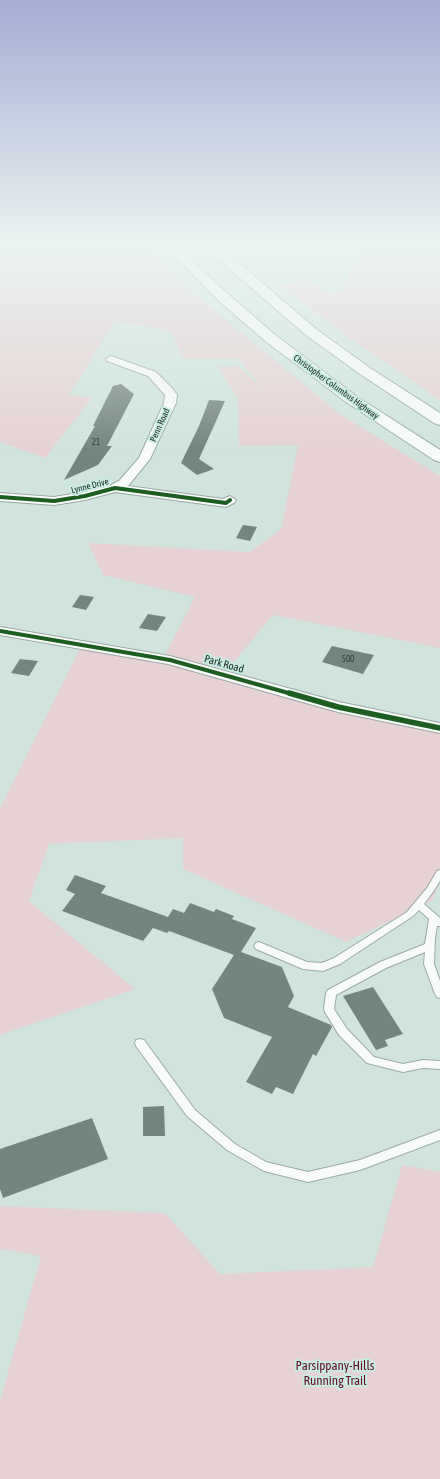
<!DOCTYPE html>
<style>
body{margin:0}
canvas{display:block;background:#d0e4dd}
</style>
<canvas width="440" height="1479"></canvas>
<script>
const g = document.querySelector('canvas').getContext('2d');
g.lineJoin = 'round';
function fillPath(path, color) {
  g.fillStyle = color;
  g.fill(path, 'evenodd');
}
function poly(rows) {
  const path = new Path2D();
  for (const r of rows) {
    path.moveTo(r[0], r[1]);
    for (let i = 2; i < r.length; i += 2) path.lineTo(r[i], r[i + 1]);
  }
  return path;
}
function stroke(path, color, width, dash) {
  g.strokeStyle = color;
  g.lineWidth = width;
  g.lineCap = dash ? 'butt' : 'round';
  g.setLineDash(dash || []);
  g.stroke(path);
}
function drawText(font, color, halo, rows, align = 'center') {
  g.font = font + ' "Asap Condensed",sans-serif';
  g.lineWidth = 4;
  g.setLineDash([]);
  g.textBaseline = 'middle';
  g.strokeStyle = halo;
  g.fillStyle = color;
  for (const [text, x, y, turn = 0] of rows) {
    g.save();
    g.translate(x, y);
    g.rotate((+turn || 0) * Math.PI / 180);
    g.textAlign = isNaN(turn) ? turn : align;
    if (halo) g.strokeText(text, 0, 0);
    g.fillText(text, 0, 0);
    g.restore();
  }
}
const green = poly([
 [0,243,150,243,192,292,340,414,440,476,440,648,273,615,224,674,440,725,440,882,432,901,346,942,183,869,183,838,49,844,29,901,135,989,0,1035,0,808,83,643,163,659,195,597,103,575,88,543,250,552,281,529,298,445,239,446,238,399,218,367,238,366,262,388,239,359,183,359,171,331,115,321,69,395,92,398,45,458,0,442],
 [363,243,440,243,440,400,349,338,280,285,308,280,333,295,342,288],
 [402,1165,440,1172,440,1479,0,1479,0,1400,41,1256,0,1249,0,1206,165,1213,220,1274,373,1267]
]);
const building = poly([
 [121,384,134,394,107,446,112,446,98,465,64,480,95,426,93,426,113,386],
 [209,400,225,401,199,459,214,469,197,475,181,463,199,426],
 [243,525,257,527,250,541,236,538],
 [80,595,94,597,86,610,72,607],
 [148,614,166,617,157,631,139,628],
 [332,646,374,655,363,674,322,662],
 [20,659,38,661,29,676,11,673],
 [75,875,106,886,101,893,168,917,173,909,184,913,190,903,214,912,216,909,234,916,232,919,256,928,241,952,282,967,294,996,288,1007,331,1025,332,1027,316,1056,313,1054,293,1094,276,1087,272,1094,246,1082,272,1037,224,1018,212,989,234,955,169,931,167,933,153,928,143,941,62,911,75,894,66,890],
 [373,987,403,1034,385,1040,388,1046,376,1050,343,996],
 [164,1106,165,1136,143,1136,143,1107],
 [92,1118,108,1159,3,1198,0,1189,0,1149]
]);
const lane = poly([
 [440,870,440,881,433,892,424,904,440,918,440,926,437,926,435,938,434,964,440,981,440,998,437,997,435,994,424,964,425,952,386,968,336,995,334,1009,347,1029,374,1057,403,1064,423,1060,440,1061,440,1069,423,1068,403,1072,367,1063,339,1035,325,1012,324,1009,326,993,328,990,380,962,425,944,429,919,419,910,413,916,340,964,323,971,303,969,256,949,254,946,256,943,259,942,307,962,322,963,334,958,407,912,427,888,437,871,440,870],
 [140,1039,144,1040,195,1110,235,1144,266,1162,308,1172,360,1160,440,1130,440,1140,360,1170,308,1182,264,1171,227,1150,187,1116,136,1046,135,1043,136,1040,140,1039]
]);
const street = poly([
 [320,243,330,243,341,249,340,251,334,251,320,243],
 [111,356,156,372,172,388,177,395,176,403,150,459,128,486,223,499,230,496,236,500,234,503,226,507,115,492,85,500,54,505,0,501,0,493,54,497,84,492,111,485,119,481,139,458,164,403,165,395,148,376,107,361,106,359,111,356],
 [0,627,170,656,339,702,440,723,440,733,338,712,168,664,0,635,0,627]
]);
const highway = poly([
 [162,243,174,243,229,295,274,334,356,396,440,450,440,462,434,460,346,402,264,340,219,301,162,243],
 [203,243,216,243,316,329,370,368,440,413,440,425,434,423,360,374,306,335,226,266,203,243]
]);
const cyclewayFar1 = poly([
 [0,497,54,501,85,496,115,488,226,503,230,500],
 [0,631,170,660,292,694]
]);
const cycleway = poly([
 [289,693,338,707,440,728]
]);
const farStreetnames = [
 ["Christopher Columbus Highway",336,387,36],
 ["Penn Road",160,425,-66],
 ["Lynne Drive",90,486,-14]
];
const numberNames = [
 ["21",96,442],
 ["500",348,659]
];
const streetNames = [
 ["Park Road",224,664,16]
];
const nearParknames = [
 ["Parsippany-Hills",335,1366],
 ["Running Trail",335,1381]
];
fillPath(green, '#e6d2d4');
fillPath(building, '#748580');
stroke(lane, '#9aa9a4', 2);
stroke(street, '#9aa9a4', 2);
stroke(highway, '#9aa9a4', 2);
fillPath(lane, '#f8fbfa');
fillPath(street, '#f8fbfa');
fillPath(highway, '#f8fbfa');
stroke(cyclewayFar1, '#1b5e20', 4);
stroke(cycleway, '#1b5e20', 5.5);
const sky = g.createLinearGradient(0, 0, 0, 450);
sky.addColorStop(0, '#a5add2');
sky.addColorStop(0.54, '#eaf3f0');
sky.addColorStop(1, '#eaf3f000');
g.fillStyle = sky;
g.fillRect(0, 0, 440, 450);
drawText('9px', '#182621', '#c8ece0', farStreetnames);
drawText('9px', '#2f3e39', null, numberNames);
drawText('11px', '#182621', '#c8ece0', streetNames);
drawText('13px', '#64092c', '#c8ece0', nearParknames);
</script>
